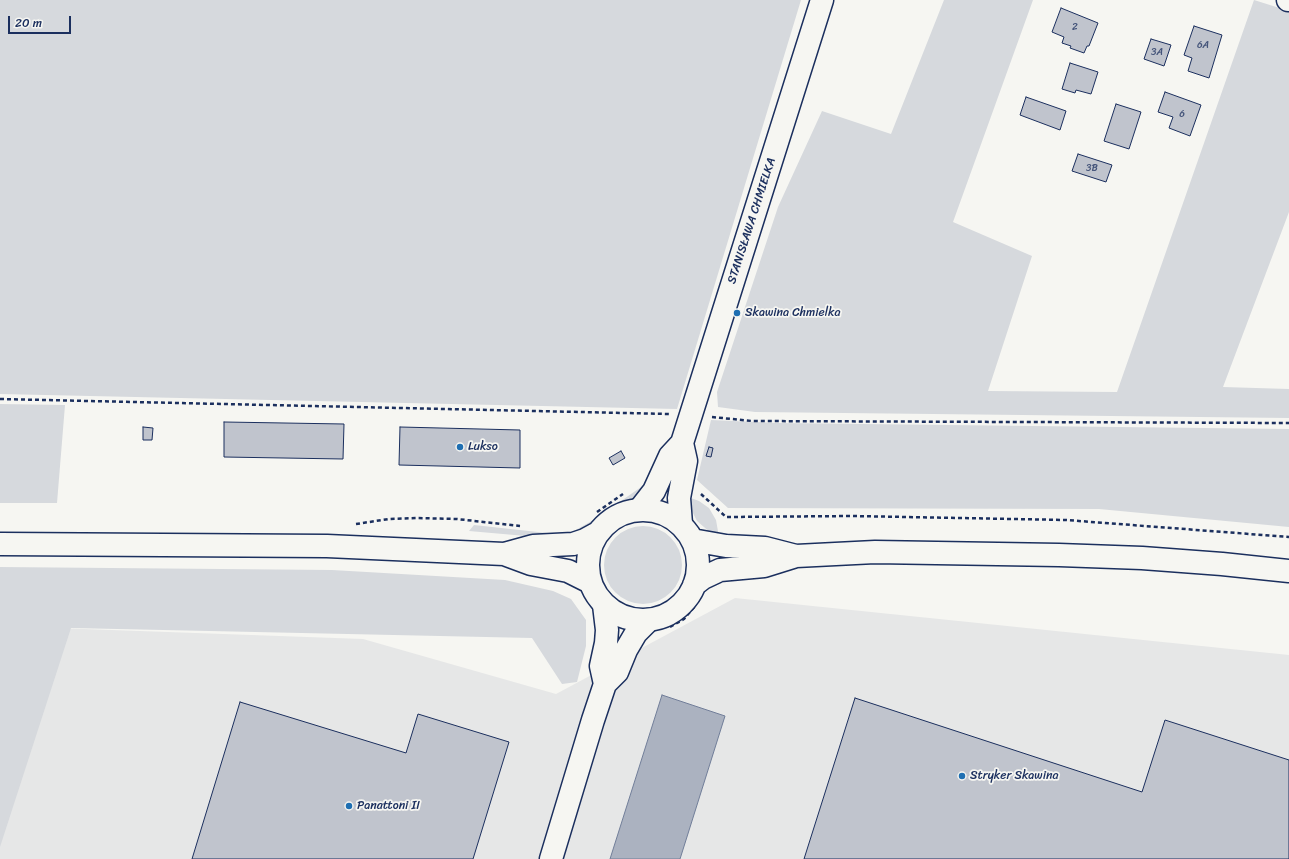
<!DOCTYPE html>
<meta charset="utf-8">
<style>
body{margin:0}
#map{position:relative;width:1289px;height:859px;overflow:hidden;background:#f6f6f2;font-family:Sriracha,sans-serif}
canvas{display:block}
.scale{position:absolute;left:8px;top:16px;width:63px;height:18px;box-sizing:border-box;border:2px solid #1b2f5e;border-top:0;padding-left:5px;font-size:12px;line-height:14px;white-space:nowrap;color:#1b2f5e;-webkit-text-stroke:3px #f6f6f2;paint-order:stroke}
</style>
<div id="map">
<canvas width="1289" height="859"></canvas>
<div class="scale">20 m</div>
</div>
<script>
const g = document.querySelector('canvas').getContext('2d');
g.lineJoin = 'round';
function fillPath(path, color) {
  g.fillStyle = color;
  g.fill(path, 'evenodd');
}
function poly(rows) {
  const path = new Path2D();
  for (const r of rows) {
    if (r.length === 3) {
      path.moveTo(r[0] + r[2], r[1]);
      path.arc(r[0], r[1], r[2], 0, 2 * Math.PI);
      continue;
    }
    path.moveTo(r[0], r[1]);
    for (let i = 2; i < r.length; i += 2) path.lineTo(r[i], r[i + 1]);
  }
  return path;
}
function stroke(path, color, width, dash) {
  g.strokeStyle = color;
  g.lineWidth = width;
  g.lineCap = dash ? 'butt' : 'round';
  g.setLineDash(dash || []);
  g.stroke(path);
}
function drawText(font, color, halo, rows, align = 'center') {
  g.font = font + ' Sriracha,sans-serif';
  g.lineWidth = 3.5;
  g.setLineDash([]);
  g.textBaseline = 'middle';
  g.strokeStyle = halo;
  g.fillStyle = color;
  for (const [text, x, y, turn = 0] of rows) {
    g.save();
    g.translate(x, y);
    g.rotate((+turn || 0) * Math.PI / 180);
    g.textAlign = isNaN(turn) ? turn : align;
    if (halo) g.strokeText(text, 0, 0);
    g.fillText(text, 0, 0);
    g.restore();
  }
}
const built = poly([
 [735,598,1289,655,1289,859,0,859,0,626,363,639,556,694]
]);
const green = poly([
 [0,0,801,0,677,409,0,394],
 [944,0,1033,0,953,222,1032,256,988,391,1117,392,1254,0,1289,11,1289,212,1223,387,1289,389,1289,418,755,412,718,407,717,392,778,207,822,111,891,134],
 [0,404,65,405,57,503,0,503],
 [711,420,777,423,1289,429,1289,527,1099,509,728,508,697,480],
 [644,485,647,485,638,497,632,501,611,510,590,527,567,535,595,519],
 [688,497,699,501,709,508,716,520,719,537,712,534,697,521,691,509],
 [474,525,547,533,552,535,537,537,469,531],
 [643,565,39],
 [0,567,332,570,505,580,553,591,571,599,586,620,586,646,577,682,562,684,532,638,71,628,0,847]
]);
const water = poly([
 [662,695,725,716,680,859,610,859,662,695]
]);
const building = poly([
 [1061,8,1098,23,1089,46,1087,46,1084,53,1070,48,1071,46,1062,43,1064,37,1052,32,1061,8],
 [1194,26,1222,35,1209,78,1188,71,1192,58,1184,55,1194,26],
 [1151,39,1171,45,1164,66,1144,59,1151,39],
 [1070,63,1098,72,1091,94,1076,90,1075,93,1062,89,1070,63],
 [1165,92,1201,105,1190,136,1169,128,1173,117,1158,112,1165,92],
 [1026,97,1066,111,1060,130,1020,115,1026,97],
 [1116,104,1141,112,1129,149,1104,141,1116,104],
 [1078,154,1112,165,1106,182,1072,171,1078,154],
 [224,422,344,424,343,459,224,457,224,422],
 [143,427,153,428,152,440,143,440,143,427],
 [400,427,520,430,520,468,399,465,400,427],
 [709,447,713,448,711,457,706,456,709,447],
 [621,451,625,458,613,465,609,458,621,451],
 [855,698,1142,792,1165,720,1289,760,1289,859,804,859,855,698],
 [240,702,406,753,418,714,509,742,473,859,192,859,240,702]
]);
const path = poly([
 [0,399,669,414],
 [712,417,752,421,1289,423],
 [701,494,726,517,853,516,1066,520,1289,537],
 [597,512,623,494],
 [356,524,389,519,416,518,457,519,520,526],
 [670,627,684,619,695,606]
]);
const street = poly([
 [1288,0,1289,0],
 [604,605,607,630,606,643,601,666,605,684],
 [551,859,593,720,605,684,617,672,626,650,636,633,649,620]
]);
const secondary = poly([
 [640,509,654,491,670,456,682,443],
 [681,524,679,498,686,461,682,443,822,0]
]);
const primary = poly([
 [643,565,55],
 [692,540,726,546,765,548,796,556],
 [0,544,327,546,504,554,533,546,573,544,585,540,596,534],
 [504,554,531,564,568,571,590,582],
 [694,585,703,578,720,570,764,566,796,556,875,552,1059,555,1142,558,1222,564,1289,571]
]);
const markers = [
 [737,313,4,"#1f6fb2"],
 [460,447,4,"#1f6fb2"],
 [962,776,4,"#1f6fb2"],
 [349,806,4,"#1f6fb2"]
];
const numberNames = [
 ["2",1075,27],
 ["6A",1203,45],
 ["3A",1157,52],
 ["6",1182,114],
 ["3B",1092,168]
];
const streetNames = [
 ["STANISŁAWA CHMIELKA",752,221,-72]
];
const poiNames = [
 ["Skawina Chmielka",745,313],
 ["Lukso",468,447],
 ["Stryker Skawina",970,776],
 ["Panattoni II",357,806]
];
fillPath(built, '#e6e7e7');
fillPath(green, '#d6d9dd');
fillPath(water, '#abb2c0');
stroke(water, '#717e99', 1);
fillPath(building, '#c0c4cd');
stroke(building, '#1b2f5e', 1);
stroke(street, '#1b2f5e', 25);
stroke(secondary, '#1b2f5e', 25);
stroke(primary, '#1b2f5e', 25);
stroke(path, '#1b2f5e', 2.5, [4, 3]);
stroke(street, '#f6f6f2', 22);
stroke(secondary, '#f6f6f2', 22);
stroke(primary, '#f6f6f2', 22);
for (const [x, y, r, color] of markers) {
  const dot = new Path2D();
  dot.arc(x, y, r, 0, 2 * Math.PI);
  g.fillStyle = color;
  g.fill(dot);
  stroke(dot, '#f6f6f2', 1.5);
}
drawText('10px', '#44547a', null, numberNames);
drawText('12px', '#1b2f5e', '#f6f6f2', streetNames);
drawText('12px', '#1b2f5e', '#f6f6f2', poiNames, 'left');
</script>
